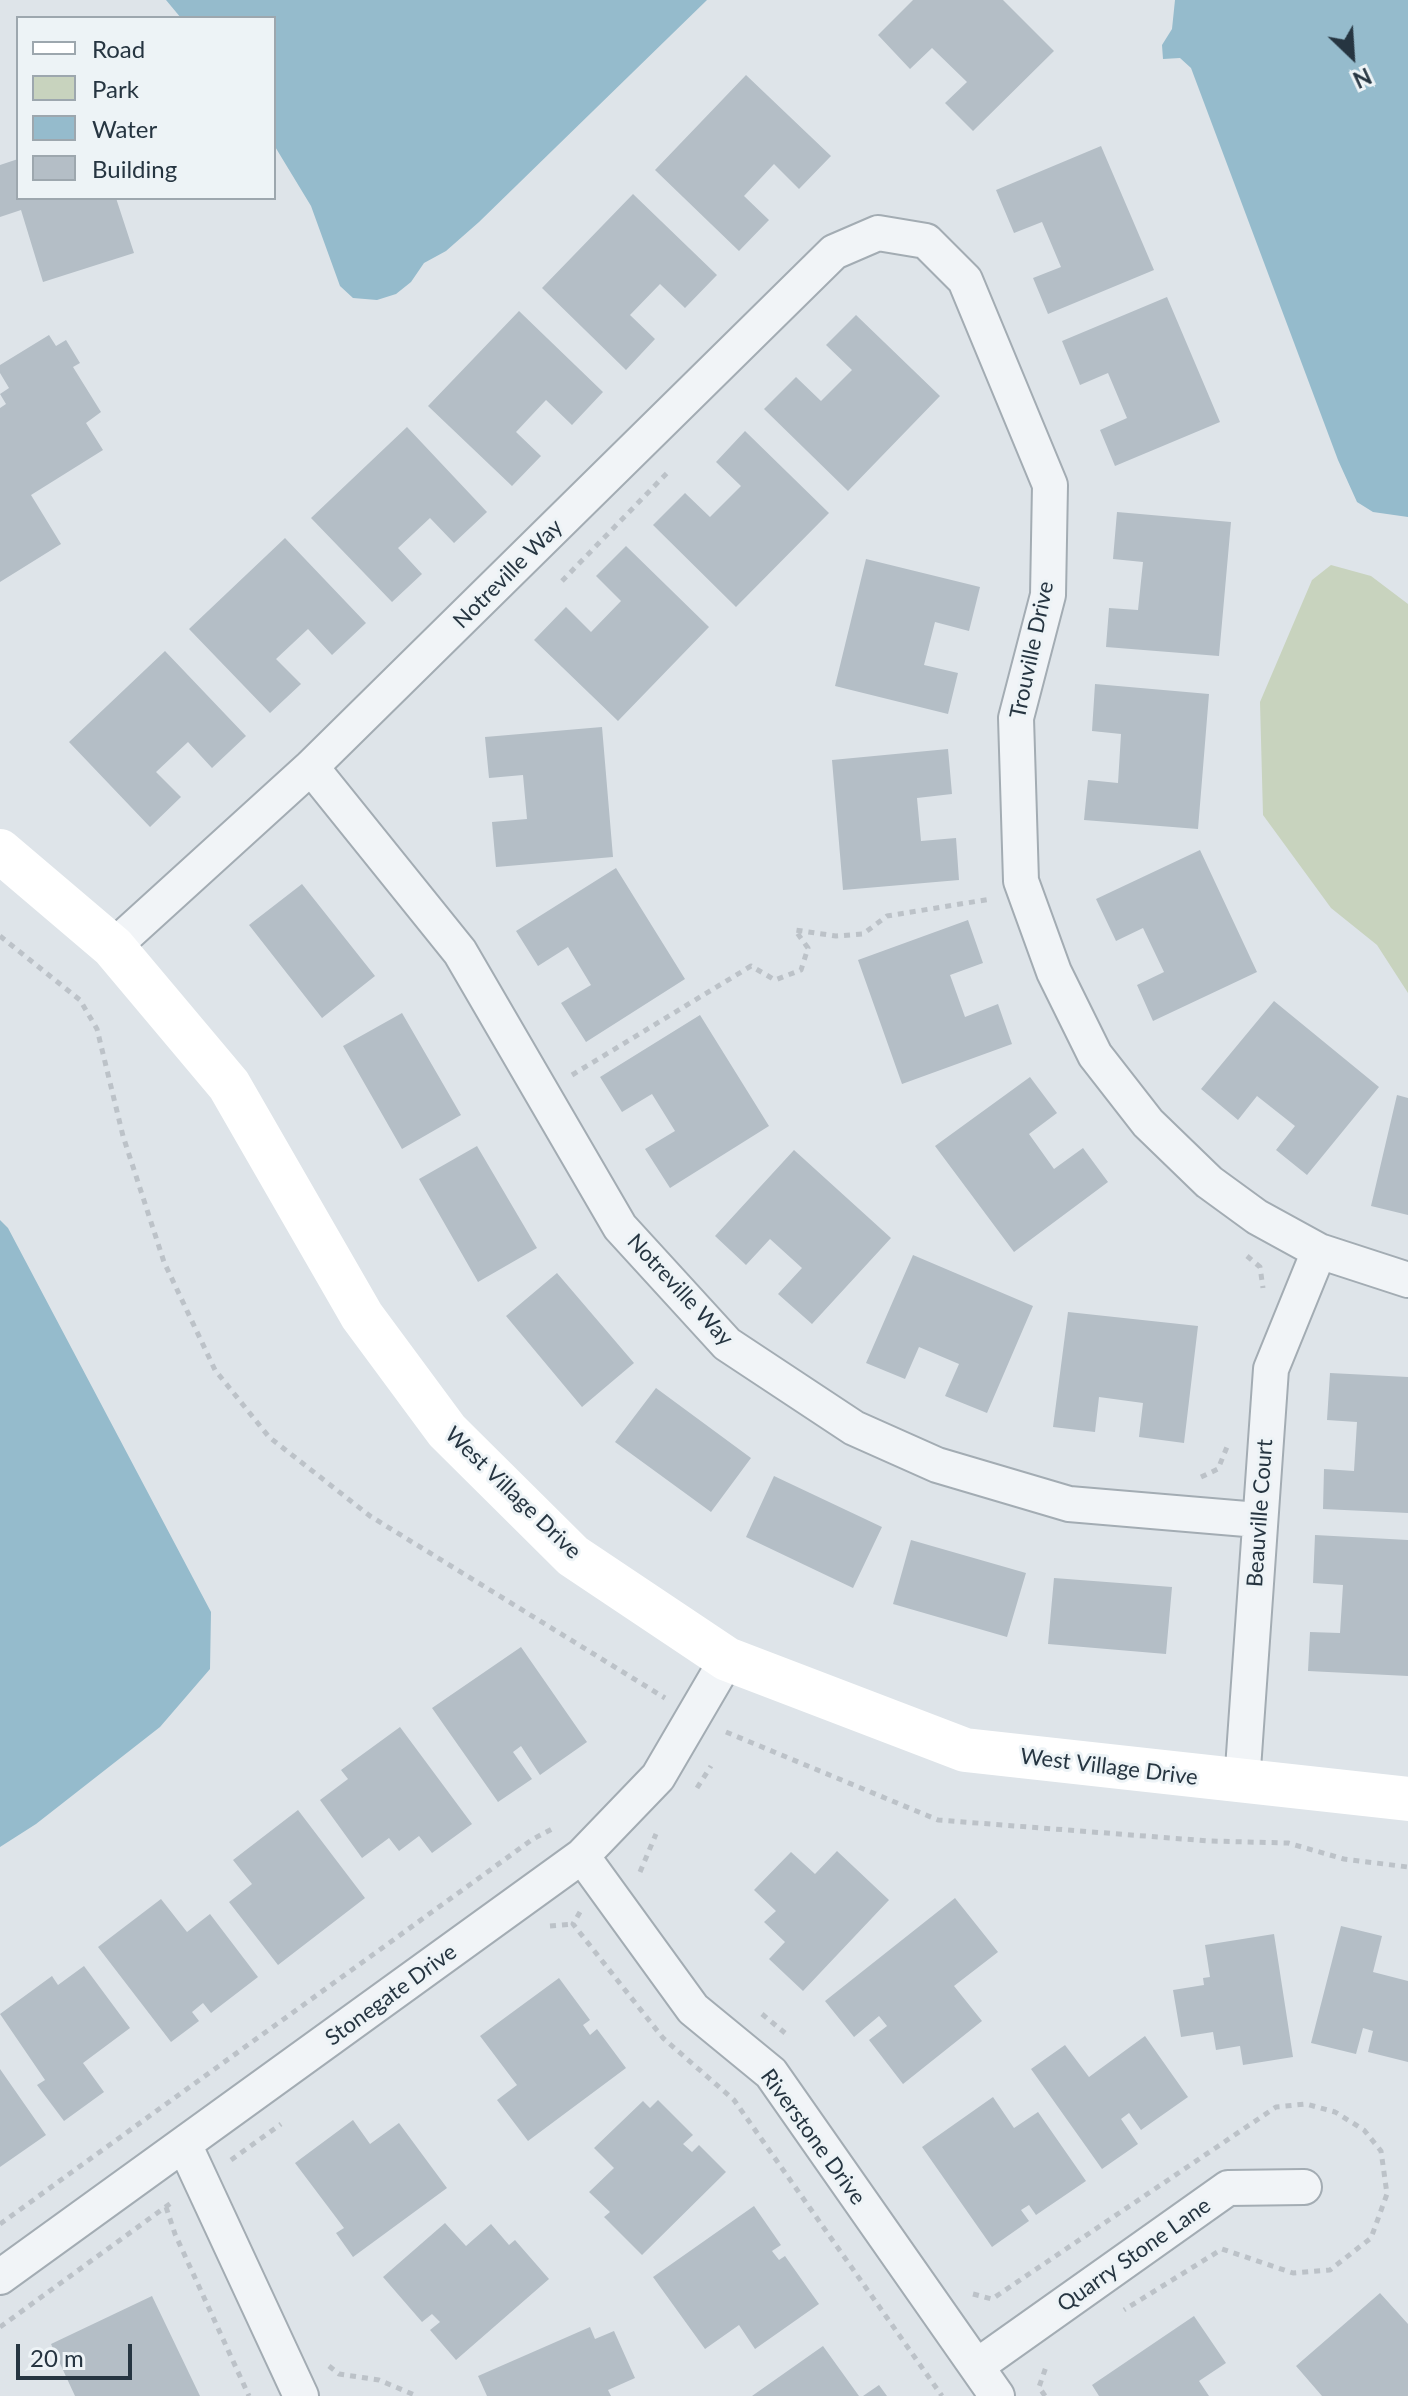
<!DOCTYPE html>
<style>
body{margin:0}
#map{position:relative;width:1408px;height:2396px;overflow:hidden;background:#dee4e9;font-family:Lato,sans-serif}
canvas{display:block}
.legend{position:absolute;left:16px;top:16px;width:260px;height:184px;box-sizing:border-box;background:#edf3f6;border:2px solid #9da7ae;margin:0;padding:10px 14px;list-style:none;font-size:24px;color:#263541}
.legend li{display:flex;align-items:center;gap:16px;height:40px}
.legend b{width:40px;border:2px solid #9da7ae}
.north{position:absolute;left:1312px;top:16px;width:80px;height:80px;-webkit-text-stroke:6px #edf3f6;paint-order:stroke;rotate:155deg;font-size:22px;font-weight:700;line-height:32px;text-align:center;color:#263541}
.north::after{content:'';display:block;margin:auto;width:28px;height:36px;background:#263541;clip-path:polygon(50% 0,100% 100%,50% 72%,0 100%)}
.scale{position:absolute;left:16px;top:2344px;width:116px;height:36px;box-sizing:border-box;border:4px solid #263541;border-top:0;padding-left:10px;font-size:24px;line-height:28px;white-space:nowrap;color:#263541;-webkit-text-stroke:6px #edf3f6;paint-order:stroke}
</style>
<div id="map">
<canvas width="1408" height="2396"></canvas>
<ul class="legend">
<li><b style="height:10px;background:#fff"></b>Road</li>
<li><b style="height:22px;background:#c8d3be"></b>Park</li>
<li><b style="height:22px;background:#95bbcc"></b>Water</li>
<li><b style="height:22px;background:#b4bec6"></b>Building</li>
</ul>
<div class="north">N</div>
<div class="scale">20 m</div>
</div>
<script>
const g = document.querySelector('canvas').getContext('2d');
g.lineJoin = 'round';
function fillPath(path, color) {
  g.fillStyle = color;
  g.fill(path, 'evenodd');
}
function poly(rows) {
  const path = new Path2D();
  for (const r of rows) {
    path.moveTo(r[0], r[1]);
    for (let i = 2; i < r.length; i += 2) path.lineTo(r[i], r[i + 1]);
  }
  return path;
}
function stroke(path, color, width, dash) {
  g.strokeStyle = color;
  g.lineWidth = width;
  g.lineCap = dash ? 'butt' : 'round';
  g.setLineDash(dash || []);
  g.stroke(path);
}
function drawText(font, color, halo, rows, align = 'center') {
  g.font = font + ' Lato,sans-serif';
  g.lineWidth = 6;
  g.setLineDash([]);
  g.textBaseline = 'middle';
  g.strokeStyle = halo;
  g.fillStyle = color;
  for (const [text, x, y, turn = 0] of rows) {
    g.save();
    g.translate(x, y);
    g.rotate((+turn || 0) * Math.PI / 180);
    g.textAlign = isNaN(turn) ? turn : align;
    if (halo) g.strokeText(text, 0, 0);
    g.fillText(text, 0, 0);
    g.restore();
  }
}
const green = poly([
 [1331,565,1371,576,1408,604,1408,993,1377,945,1331,908,1263,815,1260,702,1312,580]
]);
const water = poly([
 [166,0,707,0,479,222,446,251,424,263,411,282,396,294,377,300,353,298,340,286,311,206,274,145,274,18,181,18],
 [1175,0,1408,0,1408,517,1373,512,1357,502,1338,460,1191,68,1180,58,1163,59,1162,45,1172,29],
 [0,1220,8,1228,211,1612,210,1669,160,1727,36,1824,0,1847]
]);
const building = poly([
 [913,0,1003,0,1054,51,973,131,945,103,967,82,932,48,910,69,878,35],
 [746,75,831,156,799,189,774,164,744,196,769,220,739,251,655,170],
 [1101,146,1154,270,1048,314,1033,278,1061,267,1042,222,1014,233,996,190],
 [18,159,18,198,116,198,134,253,43,282,21,210,0,217,0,165],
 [633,194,717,275,685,308,660,284,630,315,655,339,626,370,542,288],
 [1167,297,1220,422,1115,466,1100,430,1127,418,1108,373,1080,385,1062,341],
 [519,311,603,392,572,425,546,400,516,432,541,456,512,486,428,406],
 [856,315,940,396,848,491,764,409,796,377,821,401,852,370,826,345],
 [49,335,56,346,66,340,80,363,73,367,101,412,86,423,103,450,31,495,61,544,0,582,0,408,6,404,0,394,9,388,0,373,0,365],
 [407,427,487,512,454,543,430,518,398,548,422,574,392,602,311,518],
 [745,431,829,513,736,607,653,525,685,493,710,517,741,486,716,462],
 [1117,512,1231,522,1219,656,1106,647,1109,608,1138,610,1143,562,1113,559],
 [285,538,366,623,332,655,308,629,276,659,301,684,270,713,189,629],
 [626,546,709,627,618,721,534,640,566,607,591,632,621,601,596,576],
 [866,559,980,587,969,631,935,622,924,665,958,673,948,714,835,686],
 [165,651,246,736,212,768,188,742,156,772,181,797,150,827,69,742],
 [1095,684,1209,694,1198,829,1084,820,1088,780,1118,783,1121,734,1092,731],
 [602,727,613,857,496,867,492,822,527,819,523,775,489,778,485,737],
 [948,749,952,794,917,798,921,841,956,838,959,880,843,890,832,760],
 [1200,850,1257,972,1153,1021,1137,985,1164,972,1143,928,1116,941,1096,899],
 [616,868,685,979,586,1042,561,1003,591,985,568,947,538,966,516,931],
 [302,884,375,976,322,1018,249,925],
 [968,920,983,963,950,975,965,1017,998,1004,1012,1044,902,1084,858,960],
 [1274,1001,1379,1087,1307,1175,1276,1150,1295,1126,1257,1096,1238,1120,1201,1089],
 [402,1013,461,1115,402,1149,343,1046],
 [700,1015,769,1126,670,1188,645,1149,675,1131,652,1094,622,1112,600,1077],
 [1030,1077,1057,1113,1029,1134,1054,1169,1083,1148,1108,1182,1014,1252,935,1146],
 [1397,1095,1408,1098,1408,1215,1371,1206],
 [477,1146,537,1248,478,1282,419,1179],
 [794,1150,891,1238,812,1324,778,1294,802,1268,770,1239,746,1265,715,1236],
 [913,1255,1033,1306,987,1413,945,1396,959,1364,919,1347,905,1379,866,1363],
 [557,1273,634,1363,582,1407,506,1316],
 [1068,1312,1198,1326,1184,1443,1139,1437,1143,1403,1099,1397,1095,1432,1053,1427],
 [1330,1373,1408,1377,1408,1513,1323,1509,1324,1469,1354,1471,1357,1422,1327,1420],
 [656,1388,751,1458,711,1512,615,1442],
 [774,1476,882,1527,853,1588,746,1537],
 [1315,1535,1408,1540,1408,1676,1308,1671,1310,1632,1340,1633,1343,1585,1313,1583],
 [911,1540,1026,1573,1007,1637,893,1604],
 [1054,1578,1172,1587,1166,1654,1048,1644],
 [521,1647,587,1742,540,1775,521,1746,513,1752,532,1779,498,1802,432,1708],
 [400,1727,472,1824,432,1853,419,1836,399,1851,389,1838,362,1858,320,1800,348,1779,341,1770],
 [298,1810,365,1898,278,1965,229,1902,252,1884,233,1860],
 [837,1851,889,1900,803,1991,769,1959,785,1942,764,1922,776,1911,754,1890,791,1852,815,1874],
 [955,1898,998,1952,954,1986,982,2021,903,2084,869,2040,887,2026,879,2016,854,2037,825,2001],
 [161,1899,187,1932,210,1914,258,1977,211,2013,203,2003,192,2012,199,2021,171,2042,98,1947],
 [1341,1926,1382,1936,1373,1972,1408,1981,1408,2062,1368,2052,1373,2031,1363,2028,1356,2054,1311,2043],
 [1274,1934,1293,2057,1243,2065,1240,2046,1216,2050,1213,2032,1181,2037,1173,1990,1204,1985,1203,1978,1210,1977,1205,1945],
 [84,1966,130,2028,83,2063,104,2092,64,2121,37,2085,45,2080,0,2014,52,1976,58,1985],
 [559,1978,590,2020,583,2025,590,2035,597,2029,626,2068,528,2141,497,2100,517,2085,480,2036],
 [1145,2036,1188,2097,1141,2130,1129,2113,1121,2119,1138,2144,1102,2169,1031,2069,1065,2045,1089,2077],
 [0,2069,46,2135,0,2167],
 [993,2097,1014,2128,1038,2112,1086,2181,1036,2215,1029,2205,1021,2210,1029,2221,992,2247,922,2147],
 [658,2100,693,2135,683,2144,692,2152,699,2145,726,2172,642,2255,604,2217,610,2212,589,2192,614,2168,594,2148,643,2101,650,2108],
 [353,2120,370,2144,399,2123,447,2188,353,2257,336,2233,344,2228,295,2163],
 [754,2206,781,2245,772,2251,779,2260,785,2256,819,2304,755,2349,739,2325,705,2349,653,2277],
 [445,2223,466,2246,491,2224,509,2245,515,2240,549,2279,456,2360,430,2330,440,2322,432,2314,422,2322,383,2277],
 [1380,2293,1408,2324,1408,2396,1322,2396,1296,2366],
 [152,2296,200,2396,75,2396,51,2344],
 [1194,2316,1226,2363,1199,2381,1209,2396,1099,2396,1092,2385],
 [590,2327,595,2339,614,2331,635,2378,608,2390,611,2396,487,2396,478,2376],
 [823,2346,859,2396,752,2396],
 [879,2385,887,2396,863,2396]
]);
const path = poly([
 [562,581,670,470],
 [0,936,80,1000,97,1029,123,1136,164,1262,215,1370,269,1437,370,1516,665,1698],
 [572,1075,751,966,775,980,801,970,808,948,795,930,836,936,863,934,887,916,991,899],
 [1247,1256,1260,1267,1263,1288],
 [1201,1477,1218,1469,1227,1447],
 [726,1732,938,1820,1209,1841,1288,1843,1344,1859,1408,1867],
 [697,1788,711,1766],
 [640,1872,656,1834],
 [580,1912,573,1924,663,2038,734,2100,942,2396],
 [550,1926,573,1924],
 [762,2014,785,2033],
 [231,2160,281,2124],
 [166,2207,175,2234,249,2396],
 [0,2224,533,1839,552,1829],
 [973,2294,992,2299,1276,2107,1306,2104,1335,2112,1364,2130,1381,2151,1387,2194,1371,2238,1330,2270,1293,2273,1222,2249,1124,2310],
 [0,2327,171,2203],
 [329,2366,339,2374,379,2380,417,2396],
 [1045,2396,1039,2387,1047,2364]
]);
const street = poly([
 [311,767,460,952,620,1227,727,1344,854,1428,937,1465,1069,1504,1258,1520],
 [113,947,311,767,834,252,878,233,926,241,965,280,1050,485,1048,595,1016,718,1021,881,1054,972,1095,1055,1148,1123,1209,1182,1257,1217,1319,1251,1408,1280],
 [1242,1783,1271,1369,1319,1251],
 [582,1856,693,2009,771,2073,997,2396],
 [184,2144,301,2396],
 [0,2277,582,1856,658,1777,727,1659],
 [977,2366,1228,2188,1304,2187]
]);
const secondary = poly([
 [0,851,113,947,229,1085,362,1316,447,1431,573,1556,727,1659,965,1750,1408,1799]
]);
const streetNames = [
 ["Notreville Way",508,574,-45],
 ["Trouville Drive",1032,650,-78],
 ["Notreville Way",680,1290,47],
 ["West Village Drive",513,1493,44],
 ["Beauville Court",1260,1513,-86],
 ["West Village Drive",1109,1767,7],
 ["Stonegate Drive",391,1995,-36],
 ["Riverstone Drive",813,2137,54],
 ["Quarry Stone Lane",1134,2255,-35]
];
fillPath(green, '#c8d3be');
fillPath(water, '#95bbcc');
fillPath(building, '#b4bec6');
stroke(street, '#a3acb3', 38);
stroke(path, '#bcc2c8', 5, [6, 6]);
stroke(street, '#f1f4f7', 34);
stroke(secondary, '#fff', 44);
drawText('22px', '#263541', '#edf3f6', streetNames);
</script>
